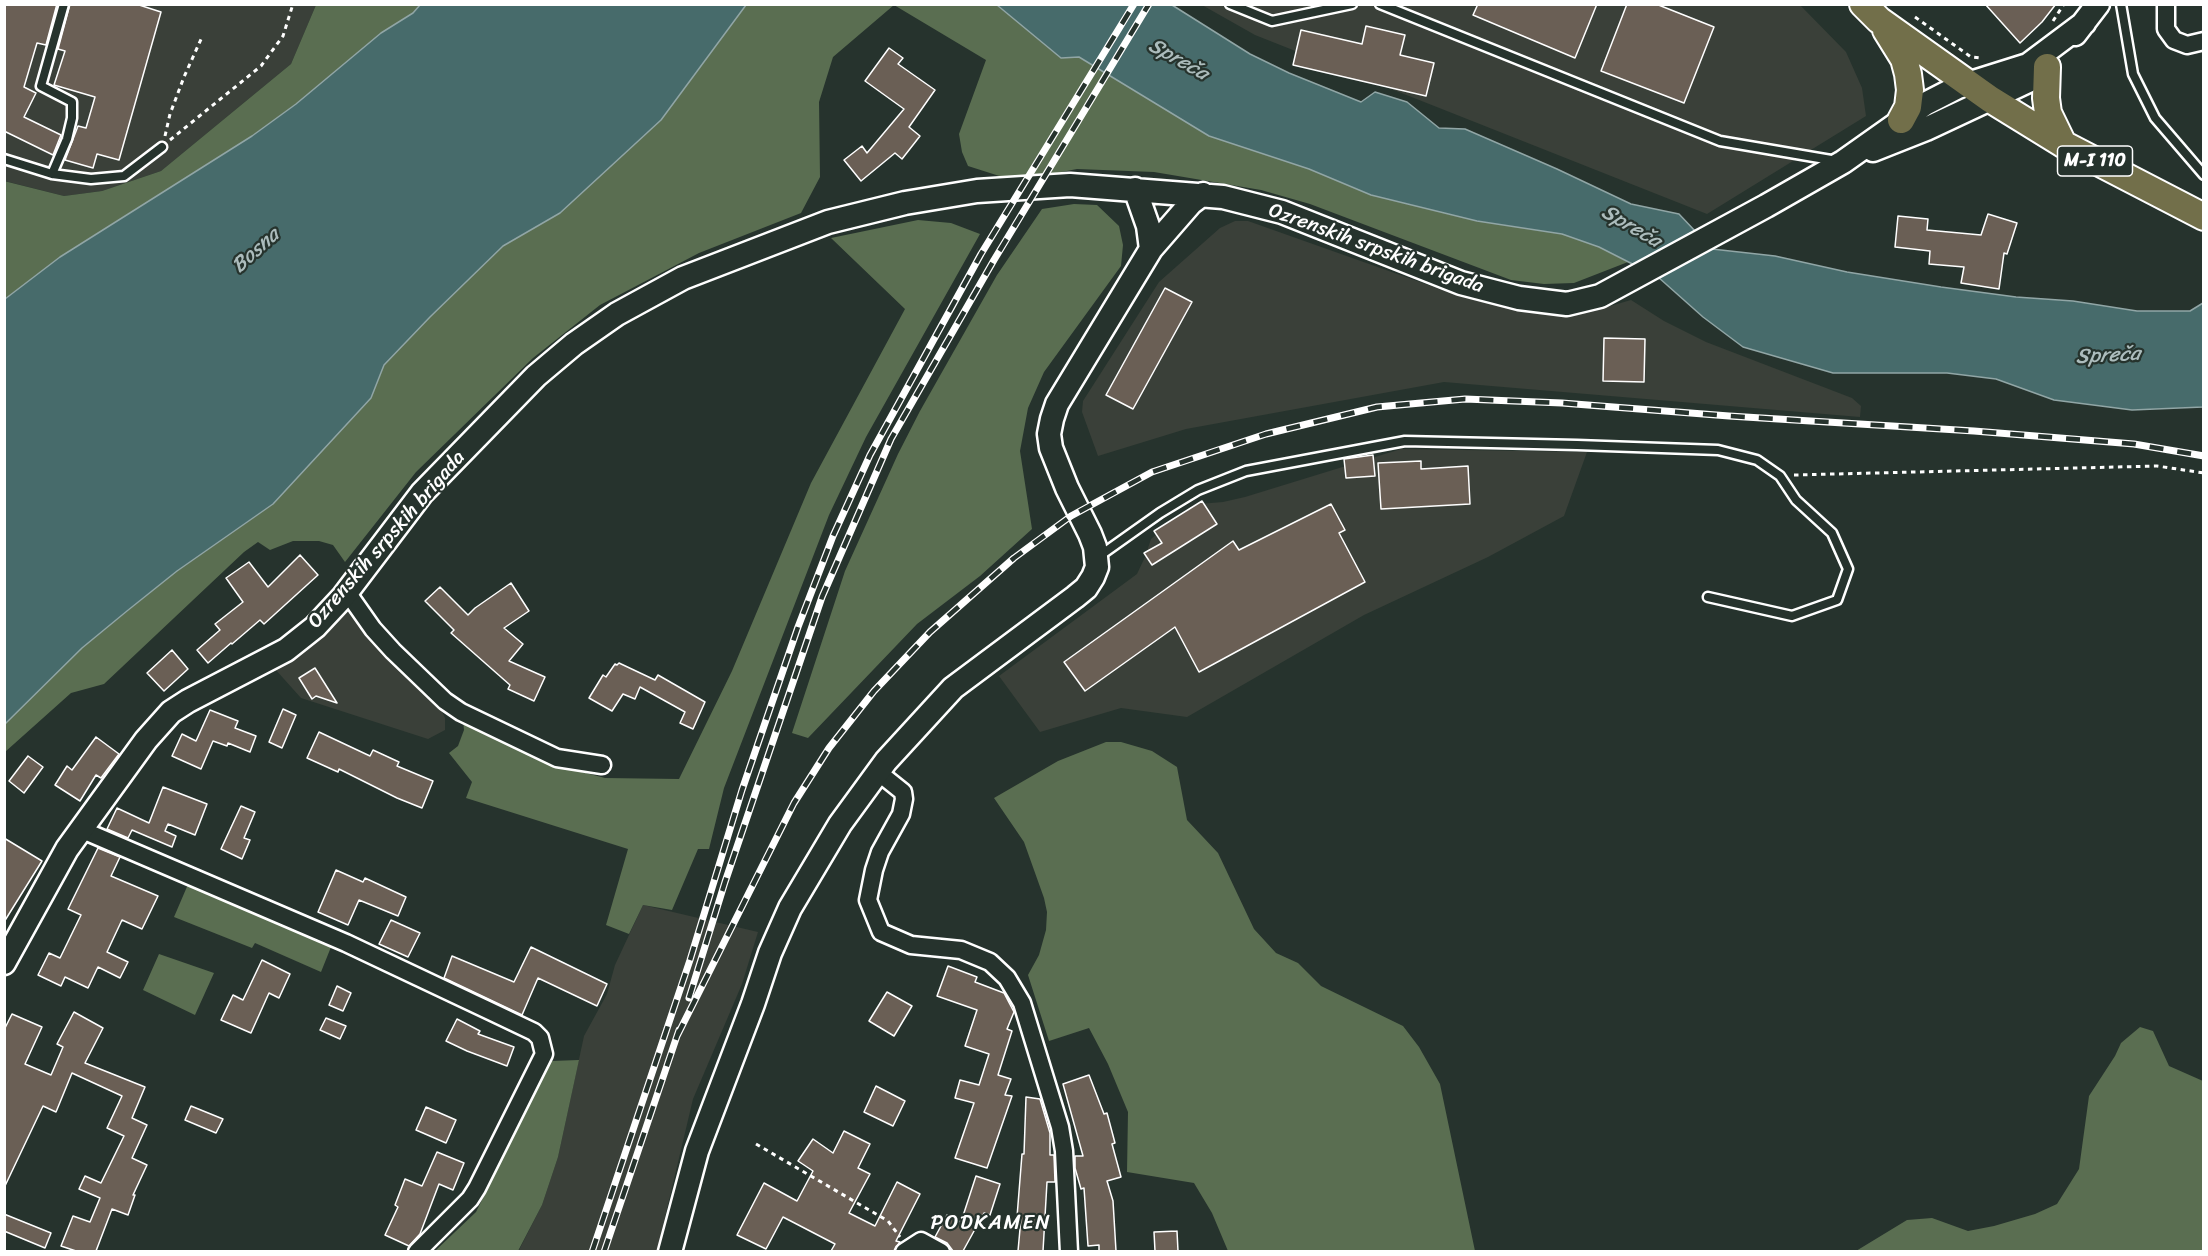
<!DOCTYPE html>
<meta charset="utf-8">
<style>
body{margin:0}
#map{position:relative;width:2208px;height:1256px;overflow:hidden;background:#26332d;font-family:Sriracha,sans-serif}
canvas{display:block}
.frame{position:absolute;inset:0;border:6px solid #fff;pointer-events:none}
</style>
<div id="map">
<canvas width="2208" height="1256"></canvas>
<div class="frame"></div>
</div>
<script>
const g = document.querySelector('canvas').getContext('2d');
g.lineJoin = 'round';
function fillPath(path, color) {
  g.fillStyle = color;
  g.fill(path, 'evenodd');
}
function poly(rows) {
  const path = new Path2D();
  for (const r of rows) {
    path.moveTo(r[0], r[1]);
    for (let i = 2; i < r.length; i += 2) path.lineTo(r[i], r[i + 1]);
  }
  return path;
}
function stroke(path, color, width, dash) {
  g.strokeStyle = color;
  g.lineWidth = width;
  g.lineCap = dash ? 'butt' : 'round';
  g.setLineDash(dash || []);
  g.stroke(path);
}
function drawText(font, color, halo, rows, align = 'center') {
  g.font = font + ' Sriracha,sans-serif';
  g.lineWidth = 4.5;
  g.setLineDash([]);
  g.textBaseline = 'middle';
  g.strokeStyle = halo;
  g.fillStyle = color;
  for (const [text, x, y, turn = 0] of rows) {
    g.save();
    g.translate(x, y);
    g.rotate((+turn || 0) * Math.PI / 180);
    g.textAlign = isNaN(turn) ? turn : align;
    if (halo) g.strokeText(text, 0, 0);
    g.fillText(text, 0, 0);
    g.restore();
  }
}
const built = poly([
 [4,5,316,5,291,64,161,171,102,191,64,196,5,181],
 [1202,5,1800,5,1846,52,1862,88,1866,116,1707,214,1255,35],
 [1235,221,1248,221,1465,298,1520,310,1586,313,1631,300,1664,321,1706,342,1852,398,1861,406,1860,417,1444,382,1186,429,1098,456,1082,412,1083,401,1159,282,1220,228],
 [1401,449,1587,452,1564,516,1488,557,1364,615,1187,717,1121,708,1040,732,999,676,1137,574,1145,557,1151,539,1182,513,1199,504,1223,502,1245,497],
 [347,610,440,707,445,718,445,730,428,739,301,698,275,669,323,637],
 [643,905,758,932,742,984,693,1099,657,1251,518,1252,542,1205,558,1157,584,1036,607,994,615,965]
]);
const green = poly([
 [316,5,420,5,413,13,381,33,296,104,252,136,60,257,5,299,4,181,64,196,102,191,161,171,291,64],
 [746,5,997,5,1061,58,1079,57,1209,136,1309,169,1371,195,1477,221,1562,234,1599,247,1628,262,1574,283,1544,284,1511,280,1310,204,1261,190,1154,172,1077,169,1015,181,968,166,962,152,959,134,986,60,894,5,833,57,819,102,820,177,801,213,699,253,600,305,533,358,416,472,345,562,333,545,319,541,293,541,270,550,258,542,244,552,104,684,71,693,5,752,5,724,82,648,177,571,273,504,371,398,384,365,430,317,503,246,560,213,661,120],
 [1074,204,1097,205,1119,226,1123,245,1121,266,1044,372,1028,408,1020,451,1032,529,980,576,917,624,808,738,792,733,845,571,898,454,920,411,997,275,1042,209],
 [918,220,951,223,980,234,866,437,829,515,724,788,709,849,698,849,672,910,643,905,629,934,606,925,628,849,466,798,472,782,449,753,458,746,464,730,463,720,559,766,605,778,679,779,732,671,811,483,905,309,831,238],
 [1106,742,1121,742,1152,751,1177,767,1187,820,1218,853,1254,929,1276,953,1298,963,1321,986,1403,1026,1419,1047,1440,1084,1475,1251,1228,1251,1212,1213,1194,1183,1127,1172,1128,1112,1108,1064,1089,1028,1049,1041,1028,975,1039,955,1046,930,1047,912,1044,898,1024,842,994,798,1058,761],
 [189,882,331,947,321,972,255,943,252,948,174,917],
 [159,954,214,973,195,1015,143,990],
 [2140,1027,2153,1031,2169,1066,2203,1081,2203,1251,1856,1251,1907,1220,1932,1218,1968,1231,1994,1226,2035,1214,2057,1204,2079,1169,2089,1096,2115,1056,2121,1043],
 [579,1060,558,1157,542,1205,518,1251,435,1251,476,1212,551,1061]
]);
const water = poly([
 [420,5,746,5,661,120,560,213,503,246,430,317,384,365,371,398,273,504,177,571,127,611,82,648,5,724,5,299,60,257,252,136,296,104,381,33,413,13,420,5],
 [997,5,1172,5,1250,54,1289,73,1361,102,1375,92,1407,102,1439,128,1465,129,1557,169,1631,204,1679,214,1712,249,1775,256,1847,272,1941,287,2016,297,2073,301,2137,311,2190,311,2203,303,2203,407,2132,410,2054,400,1996,379,1947,373,1833,373,1743,347,1703,317,1658,277,1599,247,1562,234,1477,221,1371,195,1309,169,1209,136,1079,57,1061,58,997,5]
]);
const building = poly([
 [4,4,57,4,46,45,37,43,24,87,36,93,24,117,61,135,53,155,4,131,4,4],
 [70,4,136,4,161,12,119,160,97,154,93,168,65,160,78,126,86,128,95,97,54,85,65,51,58,49,70,4],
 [1478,4,1597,4,1575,58,1473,15,1478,4],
 [1627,4,1656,4,1714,27,1684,103,1601,71,1627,4],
 [1985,4,2056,4,2042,22,2020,43,1985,4],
 [1366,26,1405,35,1400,55,1434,63,1426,96,1293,65,1301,30,1362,44,1366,26],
 [889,48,903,58,898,64,935,90,909,127,920,136,902,159,895,153,861,181,844,160,862,146,867,153,904,109,865,81,889,48],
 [1988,214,2017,223,2007,254,2004,253,1999,289,1961,283,1964,267,1929,264,1930,251,1895,247,1898,216,1928,219,1927,230,1981,235,1988,214],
 [1165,288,1192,302,1133,409,1106,395,1165,288],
 [1604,338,1645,339,1644,382,1603,381,1604,338],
 [1373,455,1375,476,1346,478,1344,459,1373,455],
 [1421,461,1421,469,1468,466,1470,504,1381,509,1378,463,1421,461],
 [1202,501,1217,524,1152,565,1144,553,1162,543,1154,531,1202,501],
 [1331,504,1345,530,1339,533,1365,582,1199,672,1175,627,1085,691,1064,662,1233,541,1239,550,1331,504],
 [300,555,318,575,264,624,260,620,232,644,231,643,208,663,197,650,220,630,215,624,243,602,226,578,249,562,268,587,300,555],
 [511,583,529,611,504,628,523,644,509,661,545,677,534,701,508,689,510,685,451,633,454,630,425,601,440,587,468,615,475,608,511,583],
 [172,650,188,669,164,691,147,673,172,650],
 [619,663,655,680,658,675,705,702,693,729,680,723,685,712,640,687,635,699,623,694,612,711,589,698,603,675,606,677,615,664,617,665,619,663],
 [315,668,337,703,316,696,312,699,299,678,315,668],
 [283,709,296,715,282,748,269,742,283,709],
 [210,710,238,721,235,728,256,736,250,752,228,743,227,746,213,741,201,769,172,756,182,734,196,741,210,710],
 [319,732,370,756,373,750,399,762,397,766,433,781,422,808,397,798,339,769,338,772,307,758,319,732],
 [96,737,119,754,101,778,96,775,80,801,55,785,67,766,72,770,96,737],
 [28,756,43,767,24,793,9,781,28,756],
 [163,787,207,804,195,835,168,824,165,831,176,836,172,847,132,830,128,838,107,829,117,808,149,823,163,787],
 [241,806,255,812,244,838,250,840,242,859,221,849,241,806],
 [4,838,42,861,4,922,4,838],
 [98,848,120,857,111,876,158,896,142,929,122,920,107,952,128,962,120,978,98,967,88,988,65,977,61,986,38,975,49,953,60,958,81,915,68,909,98,848],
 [336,870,363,882,365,878,406,897,398,916,359,900,348,925,318,912,336,870],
 [391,920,420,933,408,957,379,944,391,920],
 [531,947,607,984,597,1006,538,978,522,1015,444,978,452,956,514,982,531,947],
 [262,960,290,974,279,998,269,993,251,1033,221,1020,233,995,243,1000,262,960],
 [948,966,977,977,975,982,1004,993,1014,1012,1007,1029,1012,1031,998,1075,1011,1079,1005,1095,1012,1096,987,1168,955,1158,974,1103,955,1098,960,1080,979,1085,989,1054,965,1046,977,1010,937,996,948,966],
 [337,986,351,993,343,1011,329,1005,337,986],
 [887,992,912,1006,894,1036,869,1021,887,992],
 [74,1012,103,1028,85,1063,145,1087,132,1118,147,1125,132,1158,147,1165,133,1195,135,1195,128,1215,112,1209,96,1251,76,1251,61,1246,73,1216,90,1222,100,1198,79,1189,85,1176,101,1183,124,1136,107,1128,122,1096,72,1073,56,1112,43,1106,4,1188,4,1030,12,1014,42,1027,25,1064,51,1075,63,1047,57,1044,74,1012],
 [326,1018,346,1026,340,1039,320,1030,326,1018],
 [457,1019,480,1031,478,1034,514,1047,507,1066,467,1051,446,1041,457,1019],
 [1089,1075,1104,1114,1107,1113,1115,1143,1112,1144,1121,1177,1107,1181,1113,1201,1116,1251,1099,1251,1099,1245,1088,1246,1084,1188,1081,1189,1075,1168,1075,1156,1083,1156,1063,1084,1089,1075],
 [876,1086,905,1101,893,1126,864,1112,876,1086],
 [1026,1097,1040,1099,1050,1133,1050,1155,1054,1155,1055,1182,1047,1182,1043,1251,1018,1251,1021,1218,1017,1217,1022,1154,1024,1154,1026,1097],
 [191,1106,223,1119,216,1133,185,1120,191,1106],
 [426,1107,456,1120,446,1143,416,1130,426,1107],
 [844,1131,870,1144,858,1168,870,1174,849,1213,875,1226,897,1182,920,1194,896,1241,900,1242,894,1251,831,1251,835,1244,783,1217,766,1249,737,1235,764,1183,797,1201,813,1171,798,1161,813,1139,833,1153,844,1131],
 [437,1152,464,1163,453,1190,439,1184,420,1234,409,1246,385,1235,398,1207,395,1205,405,1179,422,1186,437,1152],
 [976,1176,1000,1184,990,1215,984,1213,963,1251,953,1251,947,1243,935,1237,947,1215,961,1222,976,1176],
 [4,1214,51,1233,45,1248,4,1231,4,1214],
 [1177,1231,1178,1251,1155,1251,1154,1232,1177,1231]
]);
const path = poly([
 [1915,17,1971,57,1980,58],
 [2053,21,2064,4],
 [165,136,170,114,184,77,202,37],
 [170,140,261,66,283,36,293,4],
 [1794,475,2157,466,2204,473],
 [756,1144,888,1221,900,1237]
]);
const lane = poly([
 [1230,4,1272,21,1352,4],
 [1380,4,1720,141,1837,161],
 [2121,4,2133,74,2155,118,2204,175],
 [4,159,52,174,91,179,124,176,162,147],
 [52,174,67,139,72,118,72,102,41,86,64,4],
 [1098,557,1160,513,1198,490,1246,471,1405,441,1577,445,1718,450,1757,460,1780,476,1796,500,1832,533,1848,569,1837,600,1792,616,1708,597]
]);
const street = poly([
 [2166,4,2166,29,2174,40,2187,45,2204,41],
 [347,592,373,629,393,651,445,701,461,712,557,758,602,765],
 [878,772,903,792,904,799,901,814,880,852,874,870,868,900,881,932,911,945,961,950,990,962,1007,978,1022,1003,1060,1127,1064,1151,1069,1252],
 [80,829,346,943,492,1012,534,1032,540,1038,544,1054,477,1188,470,1199,417,1252],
 [904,1252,921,1241,941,1252]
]);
const secondary = poly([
 [2075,34,2098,4],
 [1873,150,1926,129,1990,99,2028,81,2048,66],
 [1135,189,1148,226,1151,249],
 [4,963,67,849,146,740,171,712,188,701,286,650,315,627,343,597,422,493,536,376,574,344,617,314,683,278,828,222,905,203,977,191,1070,185,1223,197,1282,212,1461,283,1519,298,1567,304,1600,296,1766,206,1843,162,1925,104,1958,87,2028,65,2084,23],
 [670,1252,697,1151,753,1004,770,953,790,908,840,824,886,761,953,688,1075,597,1086,588,1093,577,1097,567,1095,547,1090,534,1067,488,1051,448,1049,434,1052,419,1057,404,1151,249,1191,203,1203,194]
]);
const primary = poly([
 [1863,4,1879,20,1990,99,2063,144,2204,217],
 [1886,30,1904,59,1908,74,1910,90,1908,107,1901,120],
 [2047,67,2046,98,2048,113,2063,144]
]);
const rail = poly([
 [689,998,725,882,822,597,891,439,994,260,1149,4],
 [677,1036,794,803,829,748,874,691,930,632,1014,558,1071,516,1152,472,1266,434,1377,407,1465,399,1562,403,1729,416,1974,431,2134,444,2204,456],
 [592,1252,690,960,742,790,798,627,833,536,870,455,981,254,1134,4],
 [604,1252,679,1030]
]);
const shields = [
 [2095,161,75]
];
const shieldNames = [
 ["M-I 110",2095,161]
];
const streetNames = [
 ["Ozrenskih srpskih brigada",1376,249,20],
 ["Ozrenskih srpskih brigada",387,540,-49]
];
const waterNames = [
 ["Spreča",1178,60,29],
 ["Spreča",1631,227,30],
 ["Bosna",256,251,-42],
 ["Spreča",2108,356,-3]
];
const neighbourhoodNames = [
 ["PODKAMEN",991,1224]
];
fillPath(built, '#3a4039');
fillPath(green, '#5a6e51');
fillPath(water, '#476b6b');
stroke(water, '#91a6a6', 1.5);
fillPath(building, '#6a5f55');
stroke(building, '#fff', 1.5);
stroke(lane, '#fff', 13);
stroke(street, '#fff', 21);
stroke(secondary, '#fff', 27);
stroke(primary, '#fff', 30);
stroke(path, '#fff', 3, [4.5, 4.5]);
stroke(lane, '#26332d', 8);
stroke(street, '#26332d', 16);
stroke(secondary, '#26332d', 22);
stroke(primary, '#726f4a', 26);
stroke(rail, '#fff', 7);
stroke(rail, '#26332d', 4.5, [14]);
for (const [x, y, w] of shields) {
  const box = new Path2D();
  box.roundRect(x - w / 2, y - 15, w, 30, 4.5);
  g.fillStyle = '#26332d';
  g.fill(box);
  stroke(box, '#fff', 1.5);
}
drawText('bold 18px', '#fff', null, shieldNames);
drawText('20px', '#fff', '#26332d', streetNames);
drawText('italic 21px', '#acbcbc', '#26332d', waterNames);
g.letterSpacing = '1.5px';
drawText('21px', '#fff', '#26332d', neighbourhoodNames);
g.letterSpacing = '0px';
</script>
